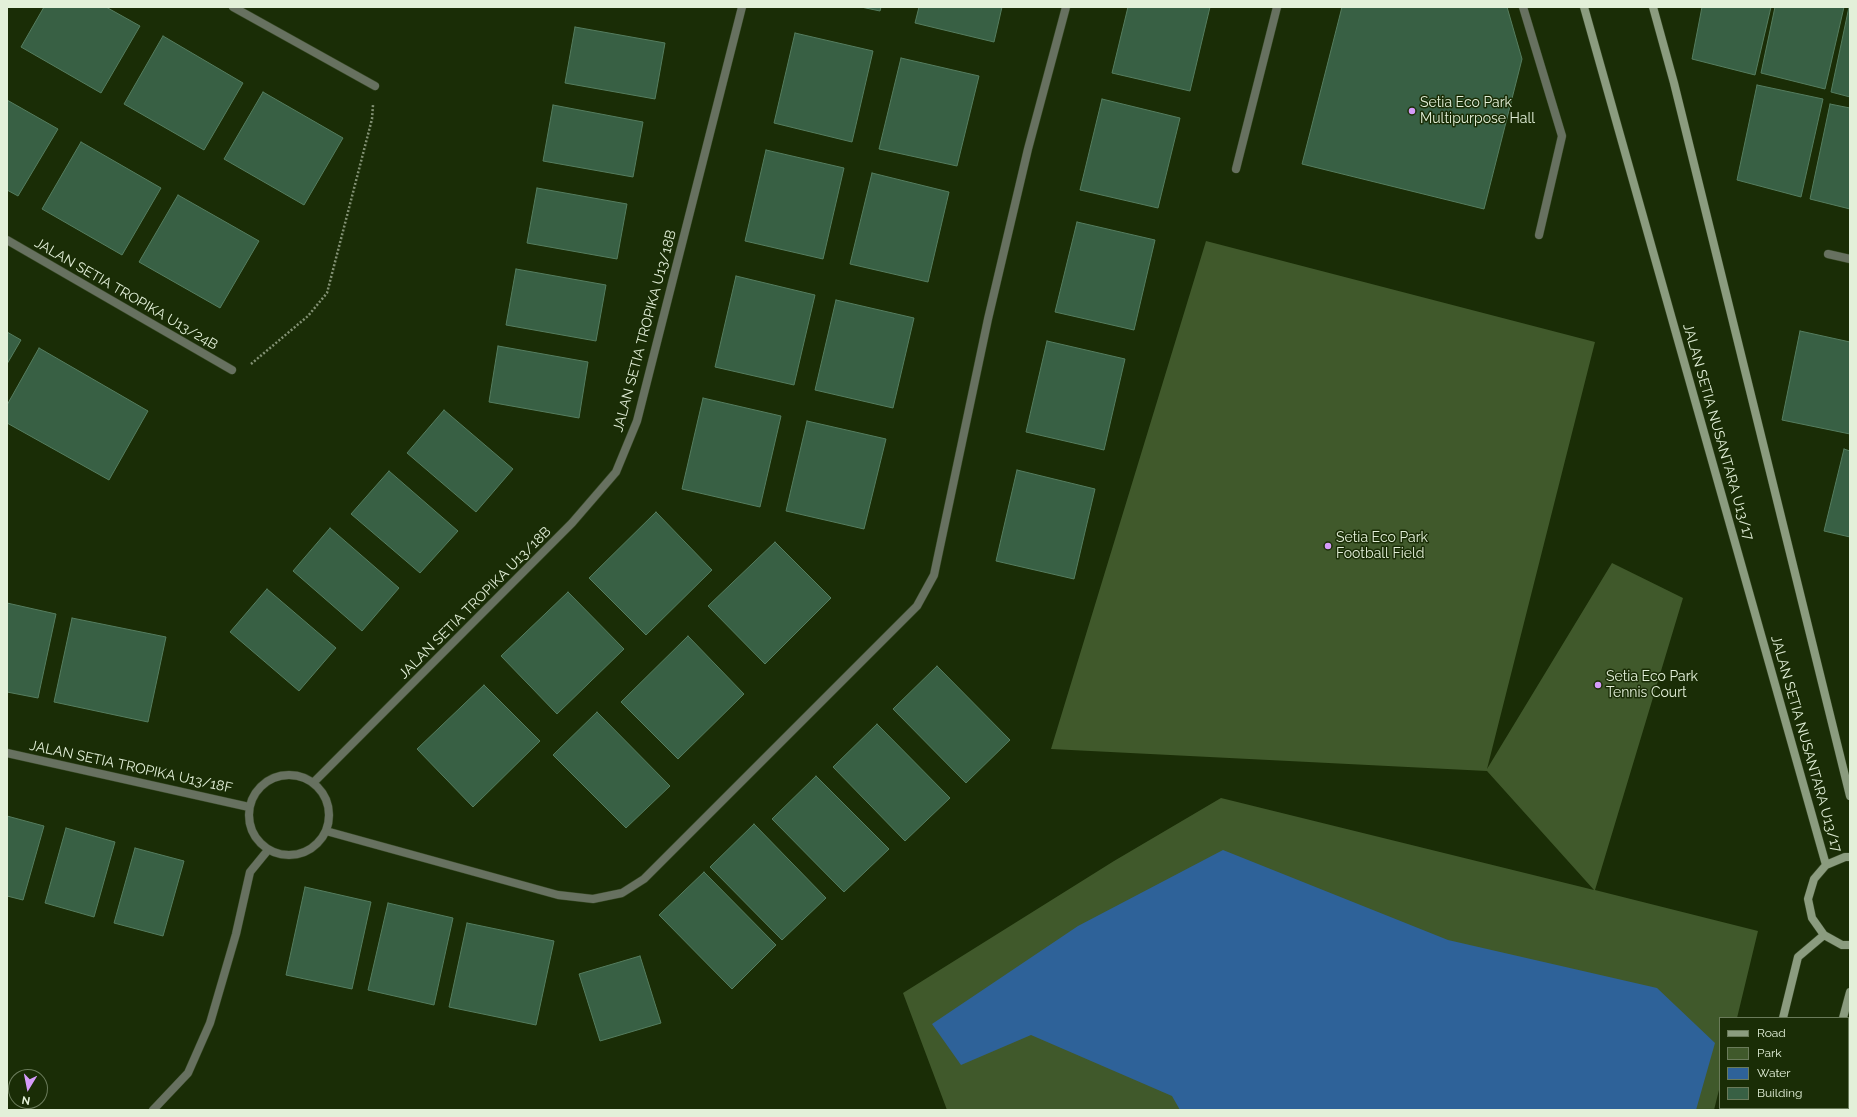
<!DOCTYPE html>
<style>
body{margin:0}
#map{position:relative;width:1857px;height:1117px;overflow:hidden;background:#1a2d06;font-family:Raleway,sans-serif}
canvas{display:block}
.frame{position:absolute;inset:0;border:8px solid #e3f0d9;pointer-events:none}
.legend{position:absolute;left:1719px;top:1017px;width:130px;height:92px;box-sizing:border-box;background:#1a2d06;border:1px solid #6a7b5a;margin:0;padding:5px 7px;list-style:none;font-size:12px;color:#e3f0d9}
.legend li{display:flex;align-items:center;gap:8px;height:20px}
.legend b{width:20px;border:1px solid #6a7b5a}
.north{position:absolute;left:8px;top:1069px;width:40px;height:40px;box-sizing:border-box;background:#1a2d06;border:1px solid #6a7b5a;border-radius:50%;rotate:190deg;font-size:11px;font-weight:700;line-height:16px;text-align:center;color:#e3f0d9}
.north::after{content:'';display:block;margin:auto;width:14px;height:18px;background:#d69bfa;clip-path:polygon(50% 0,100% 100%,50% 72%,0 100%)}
</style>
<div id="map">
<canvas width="1857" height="1117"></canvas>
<div class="frame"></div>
<ul class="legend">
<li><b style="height:5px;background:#8b9c7f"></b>Road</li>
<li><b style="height:11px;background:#40592b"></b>Park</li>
<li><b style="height:11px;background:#2e6299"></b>Water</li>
<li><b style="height:11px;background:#386044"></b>Building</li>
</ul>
<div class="north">N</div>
</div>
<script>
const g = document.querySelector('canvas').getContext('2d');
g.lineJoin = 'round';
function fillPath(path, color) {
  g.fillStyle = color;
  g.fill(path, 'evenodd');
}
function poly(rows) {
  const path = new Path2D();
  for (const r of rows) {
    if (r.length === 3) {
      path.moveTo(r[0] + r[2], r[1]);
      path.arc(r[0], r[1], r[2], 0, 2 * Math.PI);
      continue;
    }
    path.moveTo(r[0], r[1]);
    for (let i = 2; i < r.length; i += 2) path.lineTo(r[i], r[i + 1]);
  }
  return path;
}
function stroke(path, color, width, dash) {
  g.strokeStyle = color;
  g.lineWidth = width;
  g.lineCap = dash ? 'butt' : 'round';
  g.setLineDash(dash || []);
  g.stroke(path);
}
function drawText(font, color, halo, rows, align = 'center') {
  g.font = font + ' Raleway,sans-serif';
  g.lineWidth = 3;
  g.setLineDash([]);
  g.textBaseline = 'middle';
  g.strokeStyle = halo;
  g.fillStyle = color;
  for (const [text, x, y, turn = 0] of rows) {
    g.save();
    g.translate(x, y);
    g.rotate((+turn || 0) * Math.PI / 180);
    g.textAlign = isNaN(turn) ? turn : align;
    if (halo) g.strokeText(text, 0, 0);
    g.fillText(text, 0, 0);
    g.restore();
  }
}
const green = poly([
 [1206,241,1595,342,1487,769,1612,563,1683,598,1595,890,1758,931,1737,1018,1720,1018,1720,1086,1714,1110,947,1110,903,993,1114,861,1221,798,1594,890,1487,771,1051,749]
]);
const water = poly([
 [1223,850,1448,940,1657,988,1715,1043,1696,1110,1180,1110,1172,1096,1031,1035,961,1065,932,1024,1078,926]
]);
const building = poly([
 [44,7,106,7,140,26,101,93,21,47,44,7],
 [861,7,881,7,880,11,861,7],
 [919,7,1002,7,994,42,915,23,919,7],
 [1128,7,1210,7,1190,91,1112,73,1128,7],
 [1342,7,1507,7,1522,59,1484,209,1302,164,1342,7],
 [1702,7,1771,7,1755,75,1692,59,1702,7],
 [1775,7,1844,7,1825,89,1761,73,1775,7],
 [1849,7,1850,7,1850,97,1831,92,1849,7],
 [575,27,665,43,655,99,565,83,575,27],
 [795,33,873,51,852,142,774,123,795,33],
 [163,36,243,83,204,150,124,104,163,36],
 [901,58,979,76,957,166,879,149,901,58],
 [1757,85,1823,99,1801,197,1737,180,1757,85],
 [263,92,343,138,304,205,224,159,263,92],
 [1102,99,1180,118,1158,208,1080,190,1102,99],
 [7,100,58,129,18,196,7,190,7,100],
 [1830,104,1850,108,1850,209,1810,199,1830,104],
 [553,105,643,122,633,177,543,161,553,105],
 [81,142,161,188,122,255,42,209,81,142],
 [766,150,844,168,823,259,745,241,766,150],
 [872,173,949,192,928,282,850,264,872,173],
 [537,188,627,204,617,259,527,243,537,188],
 [178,195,259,241,220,308,139,262,178,195],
 [1077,222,1155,240,1134,330,1055,312,1077,222],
 [516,269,606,285,596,341,506,325,516,269],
 [736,276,815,295,794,385,715,367,736,276],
 [836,300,914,318,893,408,815,390,836,300],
 [1800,331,1850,342,1850,434,1782,420,1800,331],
 [7,332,21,340,7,364,7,332],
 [1047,341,1125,359,1104,450,1026,432,1047,341],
 [498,346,588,362,579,418,489,402,498,346],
 [39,348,148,411,109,480,7,423,7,405,39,348],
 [703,398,781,416,760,507,682,489,703,398],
 [444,410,513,469,476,512,407,453,444,410],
 [807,421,886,439,864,529,786,511,807,421],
 [1844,449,1850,451,1850,537,1824,531,1844,449],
 [1017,470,1095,489,1074,579,996,561,1017,470],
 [389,471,458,531,420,573,351,514,389,471],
 [656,512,712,570,646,635,589,578,656,512],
 [330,528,399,588,362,631,293,571,330,528],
 [775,542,831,598,765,664,708,606,775,542],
 [267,589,336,648,299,691,230,632,267,589],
 [568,592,624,649,557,714,501,656,568,592],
 [7,603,56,614,38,698,7,692,7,603],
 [72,618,166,637,148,722,54,702,72,618],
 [688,636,744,694,678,759,621,702,688,636],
 [937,666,1010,740,966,783,893,709,937,666],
 [484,685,540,741,473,807,417,749,484,685],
 [597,712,670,786,626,828,553,755,597,712],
 [877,724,950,798,905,841,833,767,877,724],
 [816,776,889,849,844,892,772,819,816,776],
 [7,816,44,826,23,900,7,896,7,816],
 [754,824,826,898,782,940,710,867,754,824],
 [66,828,115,842,94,917,45,903,66,828],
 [135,848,184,861,163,936,114,923,135,848],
 [704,872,776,945,732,989,659,915,704,872],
 [305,887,371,902,352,989,286,975,305,887],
 [388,903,453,918,434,1005,368,990,388,903],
 [467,923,554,941,536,1025,449,1007,467,923],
 [640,956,661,1023,600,1041,579,974,640,956]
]);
const path = poly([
 [251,364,308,316,327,293,372,119,373,105]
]);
const lane = poly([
 [1523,7,1562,136,1539,235],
 [1236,169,1277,7]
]);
const street = poly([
 [233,7,375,86],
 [7,240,232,370],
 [1828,254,1850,259],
 [7,753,249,807],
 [289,815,40],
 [313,783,572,523,616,472,637,421,742,7],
 [326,831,558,895,593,899,622,893,644,879,917,606,934,575,988,319,1028,149,1066,7],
 [153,1110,188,1073,210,1023,236,934,250,872,268,850]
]);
const secondary = poly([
 [1584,7,1826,865],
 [1653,7,1674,83,1850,796],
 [1850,857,1845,857,1826,865,1814,879,1808,899,1812,918,1824,935,1842,945,1850,945],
 [1783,1018,1798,957,1824,935],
 [1843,1018,1850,992],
 [1760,1110,1761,1108],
 [1818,1110,1819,1108]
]);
const markers = [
 [1412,111,4,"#d69bfa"],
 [1328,546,4,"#d69bfa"],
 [1598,685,4,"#d69bfa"]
];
const poiNames = [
 ["Setia Eco Park",1420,103],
 ["Multipurpose Hall",1420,119],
 ["Setia Eco Park",1336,538],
 ["Football Field",1336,554],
 ["Setia Eco Park",1606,677],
 ["Tennis Court",1606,693]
];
const streetNames = [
 ["JALAN SETIA TROPIKA U13/24B",126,294,30],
 ["JALAN SETIA TROPIKA U13/18B",645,331,-75],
 ["JALAN SETIA NUSANTARA U13/17",1718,432,74],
 ["JALAN SETIA TROPIKA U13/18B",475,603,-45],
 ["JALAN SETIA NUSANTARA U13/17",1806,744,74],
 ["JALAN SETIA TROPIKA U13/18F",131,767,12]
];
fillPath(green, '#40592b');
fillPath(water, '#2e6299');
fillPath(building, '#386044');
stroke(building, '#557d5f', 1);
stroke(lane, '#364824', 9);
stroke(street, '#364824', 9);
stroke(secondary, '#364824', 9);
stroke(path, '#829173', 2.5, [2, 2]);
stroke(lane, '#677160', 8);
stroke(street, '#677160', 8);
stroke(secondary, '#8b9c7f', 8);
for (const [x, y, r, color] of markers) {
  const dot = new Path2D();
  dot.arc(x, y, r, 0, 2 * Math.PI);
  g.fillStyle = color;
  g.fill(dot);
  stroke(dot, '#1a2d06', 1.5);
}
drawText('14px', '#e3f0d9', '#1a2d06', poiNames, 'left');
drawText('14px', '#e3f0d9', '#1a2d06', streetNames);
</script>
